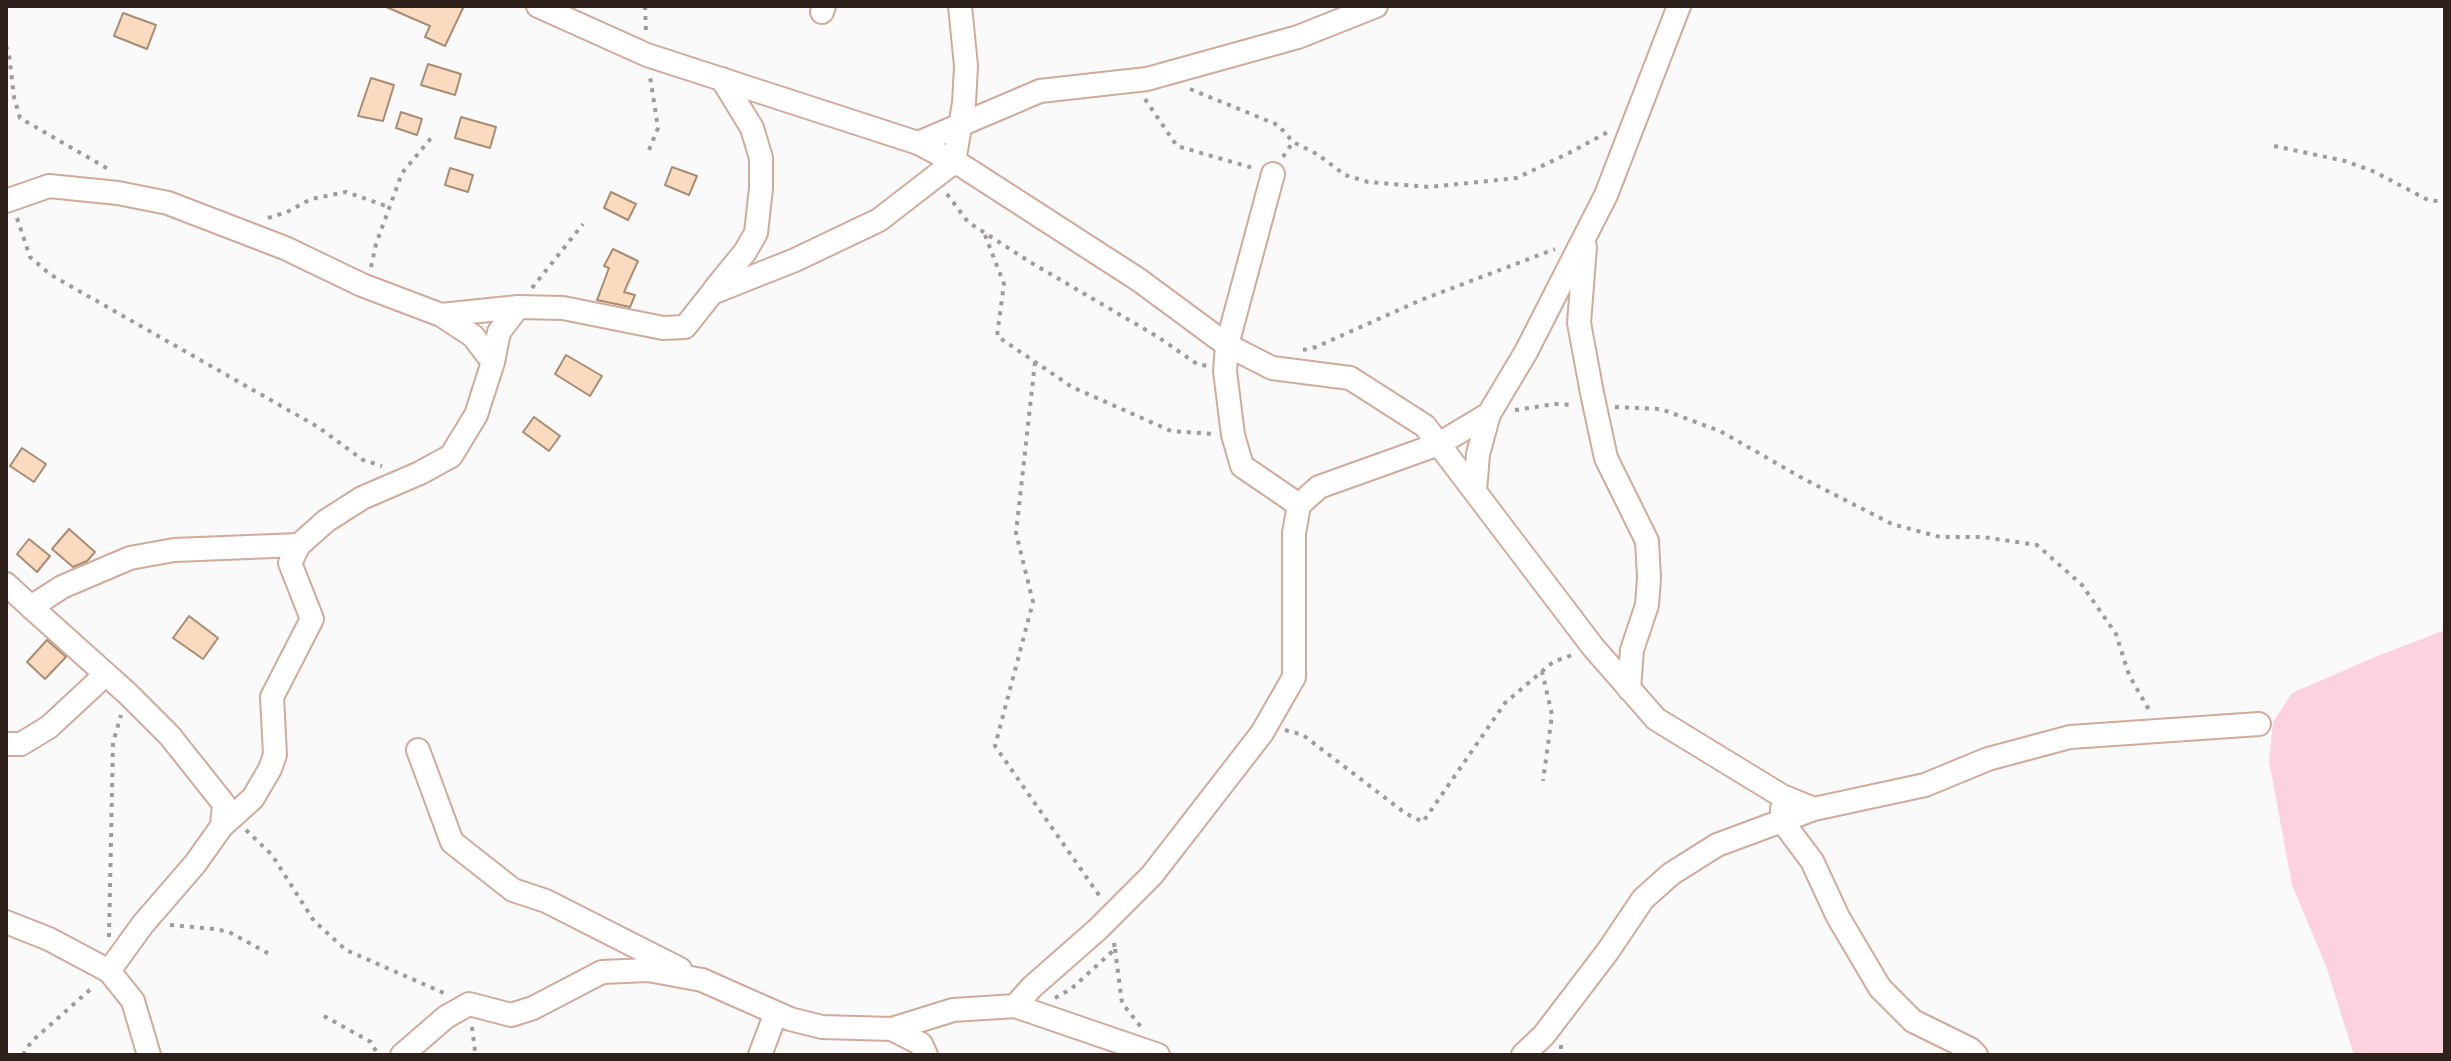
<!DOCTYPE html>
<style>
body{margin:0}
#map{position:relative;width:2451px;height:1061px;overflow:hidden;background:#fafafa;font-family:"Golos Text",sans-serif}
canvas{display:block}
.frame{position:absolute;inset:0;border:8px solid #2e201b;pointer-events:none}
</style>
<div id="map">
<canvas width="2451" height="1061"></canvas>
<div class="frame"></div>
</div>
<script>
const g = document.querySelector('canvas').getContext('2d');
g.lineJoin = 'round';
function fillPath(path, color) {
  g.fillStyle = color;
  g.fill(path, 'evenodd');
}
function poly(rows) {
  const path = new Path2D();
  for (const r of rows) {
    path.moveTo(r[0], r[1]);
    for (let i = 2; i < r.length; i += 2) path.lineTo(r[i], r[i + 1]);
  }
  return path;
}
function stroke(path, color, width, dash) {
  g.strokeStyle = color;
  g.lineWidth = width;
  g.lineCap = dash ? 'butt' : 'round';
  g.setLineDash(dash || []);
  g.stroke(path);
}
const water = poly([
 [2445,630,2445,1055,2354,1055,2326,966,2292,885,2269,761,2273,722,2292,693,2375,657]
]);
const building = poly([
 [384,6,464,6,445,46,425,37,430,26,384,6],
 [123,13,156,25,147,49,114,36,123,13],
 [428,64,461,74,455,95,421,85,428,64],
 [371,78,394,85,383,121,358,116,371,78],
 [401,112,422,119,417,135,396,128,401,112],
 [461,117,496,127,490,148,455,138,461,117],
 [672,167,697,176,689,195,665,185,672,167],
 [450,168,473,175,468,192,445,185,450,168],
 [611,192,636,204,628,220,604,208,611,192],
 [613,249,638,261,624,292,635,295,630,307,597,300,609,268,604,266,613,249],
 [566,355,602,376,590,396,555,374,566,355],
 [534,417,560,436,549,451,523,432,534,417],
 [22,448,46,464,34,482,10,466,22,448],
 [69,529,95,552,87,561,73,567,52,549,69,529],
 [29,539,50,556,37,572,17,554,29,539],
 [189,616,218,638,203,659,173,638,189,616],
 [47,640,66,657,45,679,27,662,47,640]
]);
const path = poly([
 [645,6,646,32],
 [6,46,9,54,14,97,20,118,110,170],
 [1190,89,1278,125,1293,142,1317,154,1345,175,1368,182,1429,187,1517,178,1571,152,1608,132],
 [1145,99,1177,146,1253,168],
 [2274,146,2345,161,2375,172,2428,200,2445,202],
 [649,150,658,128,650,76],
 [1283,157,1293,142],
 [947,194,968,222,1030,262,1158,337,1197,364,1208,366],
 [17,218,30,257,51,275,318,427,363,460,382,466],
 [268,218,287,212,311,199,346,192,389,207],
 [985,235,1004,284,997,336,1072,387,1171,431,1214,434],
 [371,267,376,244,402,173,432,137],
 [532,288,583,224],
 [1303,350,1316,347,1421,300,1555,249],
 [1035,362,1016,533,1033,602,995,746,1101,898],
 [1615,407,1661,409,1720,431,1804,479,1892,524,1940,537,1983,537,2037,545,2082,585,2116,634,2129,675,2149,710],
 [1515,410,1555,404,1574,405],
 [1542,671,1552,715,1543,781],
 [1285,730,1303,735,1405,813,1423,822,1505,703,1553,662,1575,654],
 [246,830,272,855,314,921,346,950,446,994],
 [170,925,215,929,229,932,271,955],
 [109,937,113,743,121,715],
 [1115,949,1122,1003,1141,1027],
 [1055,998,1071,989,1115,949,1114,943],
 [324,1016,371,1042,378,1055],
 [472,1027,475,1051,479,1055],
 [1561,1045,1561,1055],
 [23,1055,31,1042,93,987]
]);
const street = poly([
 [538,6,647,55,918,143,964,167,1139,280,1227,345,1272,368,1350,378,1425,426,1593,647,1656,719,1782,796,1814,809,1925,785,1988,759,2070,737,2259,724],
 [822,12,824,6],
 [918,143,1040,91,1147,79,1298,37,1376,6],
 [1273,174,1227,345,1225,371,1233,435,1242,466,1299,505],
 [6,201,49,186,118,193,168,203,285,248,362,285,441,315,518,307,563,308,663,328,685,327,712,293,795,260,879,220,954,162,964,103,966,66,960,6],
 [1585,247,1579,323,1592,393,1606,458,1647,541,1649,578,1647,605,1632,650,1629,689],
 [714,290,745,252,756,233,761,188,761,158,752,128,722,79],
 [493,362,499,332,518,307],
 [1475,491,1478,454,1489,414],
 [6,584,31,607,62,587,130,558,174,550,299,545],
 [31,607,128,694,170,736,224,804,222,826,195,864,143,924,109,971,133,1001,149,1055],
 [6,744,21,744,49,727,106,674],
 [418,750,452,842,513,890,546,901,680,969],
 [1782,809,1782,821,1812,861,1838,917,1880,988,1913,1021,1970,1049,1976,1055],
 [222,826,253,798,270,769,275,755,272,697,312,619,290,563,299,545,326,521,362,498,420,473,451,456,476,415,493,362,473,336,441,315],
 [6,922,49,939,109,971],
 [1015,1006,1158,1055],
 [892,1029,921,1044,926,1055],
 [402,1055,446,1017,469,1004,511,1015,533,1008,602,972,648,970,702,980,790,1019,822,1027,892,1029,953,1010,1015,1006,1032,987,1098,929,1152,875,1262,733,1294,677,1294,533,1299,505,1319,487,1439,444,1489,414,1526,352,1606,195,1679,6],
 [760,1055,776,1013],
 [1523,1055,1544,1035,1608,951,1643,899,1671,874,1717,845,1814,809]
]);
fillPath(water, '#fdd2df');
fillPath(building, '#fadbbf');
stroke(building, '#a88d75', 2);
stroke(street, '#d0ab9c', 26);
stroke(path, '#a09a98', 4, [4, 6]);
stroke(street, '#fff', 22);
</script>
